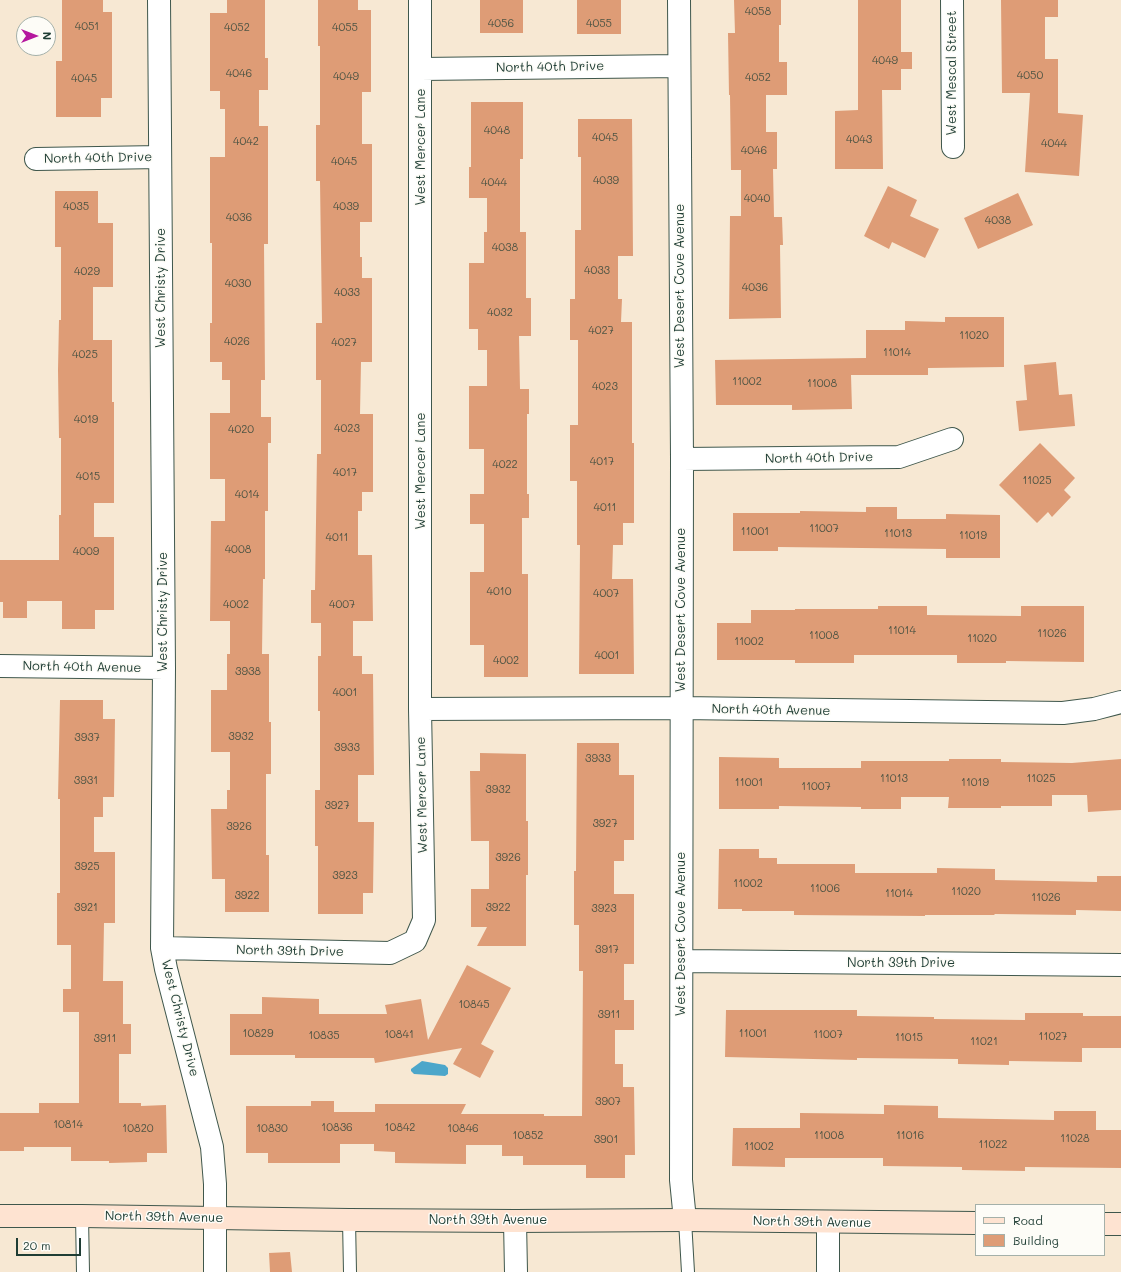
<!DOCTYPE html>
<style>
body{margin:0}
#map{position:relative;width:1121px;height:1272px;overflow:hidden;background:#f7e8d3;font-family:Mali,sans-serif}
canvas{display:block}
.legend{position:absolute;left:975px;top:1204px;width:130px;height:52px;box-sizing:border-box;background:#fdfcf7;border:1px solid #a4b0a9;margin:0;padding:5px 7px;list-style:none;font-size:12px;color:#1f3d34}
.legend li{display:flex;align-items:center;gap:8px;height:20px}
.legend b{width:20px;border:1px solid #a4b0a9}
.north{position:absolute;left:16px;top:16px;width:40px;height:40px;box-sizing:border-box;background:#fdfcf7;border:1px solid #a4b0a9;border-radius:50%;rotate:90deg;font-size:11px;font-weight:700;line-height:16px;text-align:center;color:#1f3d34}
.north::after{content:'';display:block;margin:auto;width:14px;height:18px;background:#b5179e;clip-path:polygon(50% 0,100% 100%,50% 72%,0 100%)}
.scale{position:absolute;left:16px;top:1238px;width:65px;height:18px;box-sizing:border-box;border:2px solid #1f3d34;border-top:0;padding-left:5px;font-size:12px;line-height:14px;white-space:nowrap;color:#1f3d34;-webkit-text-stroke:3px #fdfcf7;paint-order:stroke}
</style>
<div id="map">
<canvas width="1121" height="1272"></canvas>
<ul class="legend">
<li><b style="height:5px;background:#fee3d1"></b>Road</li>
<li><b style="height:11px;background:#de9c76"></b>Building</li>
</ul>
<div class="north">N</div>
<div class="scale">20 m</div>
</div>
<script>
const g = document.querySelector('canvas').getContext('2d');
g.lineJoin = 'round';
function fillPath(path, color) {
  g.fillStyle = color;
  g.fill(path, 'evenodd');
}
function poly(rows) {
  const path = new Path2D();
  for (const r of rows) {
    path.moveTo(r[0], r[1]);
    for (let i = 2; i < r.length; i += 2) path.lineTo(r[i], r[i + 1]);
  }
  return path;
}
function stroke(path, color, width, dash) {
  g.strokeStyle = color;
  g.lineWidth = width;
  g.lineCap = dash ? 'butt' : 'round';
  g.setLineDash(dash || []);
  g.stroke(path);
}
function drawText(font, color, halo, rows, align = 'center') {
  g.font = font + ' Mali,sans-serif';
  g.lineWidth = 3;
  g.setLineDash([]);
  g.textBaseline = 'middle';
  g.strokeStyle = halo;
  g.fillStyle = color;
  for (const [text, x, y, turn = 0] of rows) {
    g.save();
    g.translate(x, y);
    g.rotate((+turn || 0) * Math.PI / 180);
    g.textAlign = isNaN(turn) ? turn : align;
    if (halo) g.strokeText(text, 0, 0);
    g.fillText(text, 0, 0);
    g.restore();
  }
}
const water = poly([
 [422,1061,445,1065,448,1068,448,1074,445,1076,414,1074,411,1071,411,1069]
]);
const building = poly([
 [62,0,103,0,103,12,112,12,112,98,101,98,101,117,56,117,56,61,62,61],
 [227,0,265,0,265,58,268,58,268,90,259,90,259,126,268,126,268,244,264,244,265,380,261,380,261,417,271,417,271,443,268,443,268,511,265,511,265,579,263,579,262,654,269,654,269,722,271,722,271,774,266,774,266,855,269,855,269,912,225,912,225,879,212,879,211,809,227,809,227,790,230,790,230,752,211,752,211,690,227,690,227,654,230,654,230,621,210,621,211,521,225,521,225,479,210,479,210,413,230,413,230,380,222,380,222,362,210,362,210,323,212,323,212,243,210,243,210,157,225,157,225,109,220,109,220,91,210,91,210,13,227,13],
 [318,0,358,0,358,10,371,10,371,92,362,92,362,144,372,144,372,222,360,222,360,257,362,257,362,278,372,278,372,362,361,362,360,414,373,414,373,492,362,492,362,511,358,511,358,555,372,555,373,621,353,621,353,656,362,656,362,674,373,674,374,775,358,775,358,822,374,822,373,893,363,893,363,914,318,914,318,846,315,846,315,790,320,790,320,711,318,711,318,656,321,656,321,623,311,623,311,590,315,590,317,454,321,454,321,380,316,380,316,323,322,323,320,181,316,181,316,125,320,125,320,46,318,46],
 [480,0,523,0,523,33,480,33],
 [577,0,621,0,621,34,577,34],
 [734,0,781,0,781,25,779,25,779,62,787,62,787,95,766,95,766,132,777,132,777,169,773,169,774,217,782,217,783,245,780,245,781,318,729,319,730,216,741,216,741,170,731,170,730,95,729,95,728,33,735,33],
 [858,0,901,0,901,52,912,52,912,69,901,69,901,90,882,90,883,169,835,169,835,111,858,110],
 [1001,0,1058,0,1058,17,1045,17,1045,59,1058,59,1058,113,1083,115,1079,176,1025,172,1030,93,1002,93],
 [471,102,523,102,523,159,520,159,520,232,526,232,526,298,531,298,531,336,519,336,520,389,529,389,529,414,527,414,527,494,529,494,529,518,522,518,522,574,528,574,528,677,484,677,484,645,470,645,470,572,484,572,484,524,470,524,470,494,484,494,484,449,469,449,469,386,487,386,487,350,478,350,478,329,469,329,469,263,484,263,484,232,487,232,487,198,469,198,469,167,471,167],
 [578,119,632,119,633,256,618,256,618,299,622,299,621,322,632,322,632,443,634,443,634,523,623,523,623,545,613,545,612,579,633,579,634,674,579,674,580,545,577,545,577,481,570,481,570,425,578,425,578,340,570,340,570,299,575,299,575,230,581,230,581,157,578,157],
 [888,186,917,200,910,216,939,229,925,258,892,242,889,249,864,236],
 [55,191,98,191,98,223,113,223,113,287,93,287,93,340,112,340,112,402,114,402,114,503,94,503,94,537,114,537,114,610,95,610,95,629,62,629,62,601,27,601,27,618,3,618,3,602,0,602,0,560,59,560,59,515,61,515,61,438,59,438,58,370,59,320,61,320,61,247,55,247],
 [1018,193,1033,225,978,249,964,218],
 [945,317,1004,317,1004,367,928,368,928,375,851,375,852,409,792,410,792,405,716,405,715,360,866,358,866,330,905,330,905,321,945,322],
 [1056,362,1059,395,1072,394,1075,426,1019,431,1016,401,1027,400,1024,365],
 [1040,443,1075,478,1064,490,1071,497,1052,517,1048,512,1037,523,999,485],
 [866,507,897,507,897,519,946,519,946,514,1000,515,1000,558,946,558,946,549,778,547,778,551,733,551,733,513,800,513,800,511,866,512],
 [878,606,927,606,927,615,1021,616,1021,606,1084,606,1084,662,1006,661,1006,663,957,663,957,655,854,655,854,663,795,663,795,660,717,660,717,623,751,623,751,610,795,610,795,609,878,609],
 [60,700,103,700,103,719,115,719,114,797,103,797,103,817,94,817,94,852,115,852,115,923,104,923,103,981,123,981,123,1024,131,1024,131,1054,119,1054,119,1103,141,1103,141,1106,166,1105,167,1153,147,1153,147,1162,109,1163,109,1161,71,1161,71,1147,24,1147,24,1151,0,1151,0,1113,39,1113,39,1103,79,1103,79,1012,63,1012,63,989,71,989,71,945,57,945,57,893,60,893,60,799,58,799],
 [577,743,619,743,619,775,634,775,634,840,624,840,624,861,614,861,614,894,634,894,634,964,624,964,624,1000,634,1000,634,1030,615,1030,615,1064,623,1064,623,1087,634,1087,635,1155,625,1155,625,1178,586,1178,586,1165,523,1165,523,1156,502,1156,502,1145,466,1145,466,1164,395,1163,395,1152,374,1151,374,1144,340,1144,340,1163,268,1163,268,1153,246,1153,246,1106,311,1106,311,1101,334,1101,334,1112,375,1112,375,1104,466,1104,461,1114,544,1114,544,1116,582,1116,583,971,579,971,579,925,574,925,574,871,576,871],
 [480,753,526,754,526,821,528,821,528,875,526,875,526,946,477,946,487,927,471,927,471,889,489,889,489,841,471,841,470,771,480,771],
 [719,757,779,758,779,768,861,768,861,761,949,761,949,759,1001,759,1001,762,1072,763,1121,759,1121,810,1088,812,1087,795,1052,795,1052,806,1001,806,1001,808,948,808,949,797,901,797,901,809,861,809,861,807,779,806,779,809,719,809],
 [719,849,759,849,759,858,777,858,777,864,855,864,855,873,937,873,937,868,995,869,995,880,1097,882,1097,876,1121,876,1121,911,1076,910,1076,915,995,914,994,915,925,915,925,916,794,915,794,911,742,911,742,909,718,909],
 [467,965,511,988,481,1044,494,1051,480,1078,453,1064,462,1048,375,1063,374,1058,295,1058,295,1055,230,1055,230,1014,262,1014,262,997,319,999,319,1014,387,1014,385,1005,421,999,428,1040],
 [726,1010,857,1010,857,1016,934,1017,934,1019,1025,1020,1025,1013,1083,1013,1083,1016,1121,1016,1121,1048,1082,1048,1082,1062,1009,1061,1009,1065,958,1064,958,1059,857,1058,857,1060,725,1057],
 [884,1105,938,1106,938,1118,1054,1120,1054,1111,1096,1111,1096,1130,1121,1130,1121,1168,1025,1167,1025,1171,962,1170,962,1167,883,1166,883,1158,785,1158,785,1167,732,1166,733,1128,800,1128,800,1113,884,1114],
 [290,1252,292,1272,270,1272,269,1253]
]);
const lane = poly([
 [82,1216,83,1272],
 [349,1220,350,1272],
 [685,1220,688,1272]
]);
const street = poly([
 [159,0,164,668,162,948,166,969,212,1147,215,1184,215,1272],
 [679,0,682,459,681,1180,685,1220],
 [952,0,953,147],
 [421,69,679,66],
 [36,159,160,157],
 [682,459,899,457,952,439],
 [0,666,164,668],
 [420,709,681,708,1063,713,1094,709,1121,702],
 [162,948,390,953,415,941,424,920,420,709,420,0],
 [682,961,1121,965],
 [515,1221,516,1272],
 [828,1222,828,1272]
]);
const secondary = poly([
 [0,1216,82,1216,349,1220,515,1221,685,1220,976,1223],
 [1104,1224,1121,1224]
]);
const numberNames = [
 ["4058",758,12],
 ["4056",501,24],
 ["4055",599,24],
 ["4051",87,27],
 ["4052",237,28],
 ["4055",345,28],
 ["4049",885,61],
 ["4046",239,74],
 ["4050",1030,76],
 ["4049",346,77],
 ["4052",758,78],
 ["4045",84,79],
 ["4048",497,131],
 ["4045",605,138],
 ["4043",859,140],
 ["4042",246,142],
 ["4044",1054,144],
 ["4046",754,151],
 ["4045",344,162],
 ["4039",606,181],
 ["4044",494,183],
 ["4040",757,199],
 ["4035",76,207],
 ["4039",346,207],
 ["4036",239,218],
 ["4038",998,221],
 ["4038",505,248],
 ["4033",597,271],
 ["4029",87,272],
 ["4030",238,284],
 ["4036",755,288],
 ["4033",347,293],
 ["4032",500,313],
 ["4027",601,331],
 ["11020",974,336],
 ["4026",237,342],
 ["4027",344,343],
 ["11014",897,353],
 ["4025",85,355],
 ["11002",747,382],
 ["11008",822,384],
 ["4023",605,387],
 ["4019",86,420],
 ["4023",347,429],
 ["4020",241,430],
 ["4017",602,462],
 ["4022",505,465],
 ["4017",345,473],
 ["4015",88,477],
 ["11025",1037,481],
 ["4014",247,495],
 ["4011",605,508],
 ["11007",824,529],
 ["11001",755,532],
 ["11013",898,534],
 ["11019",973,536],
 ["4011",337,538],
 ["4008",238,550],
 ["4009",86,552],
 ["4010",499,592],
 ["4007",606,594],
 ["4002",236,605],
 ["4007",342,605],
 ["11014",902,631],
 ["11026",1052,634],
 ["11008",824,636],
 ["11020",982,639],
 ["11002",749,642],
 ["4001",607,656],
 ["4002",506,661],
 ["3938",248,672],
 ["4001",345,693],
 ["3932",241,737],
 ["3937",87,738],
 ["3933",347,748],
 ["3933",598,759],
 ["11013",894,779],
 ["11025",1041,779],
 ["3931",86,781],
 ["11001",749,783],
 ["11019",975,783],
 ["11007",816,787],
 ["3932",498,790],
 ["3927",337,806],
 ["3927",605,824],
 ["3926",239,827],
 ["3926",508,858],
 ["3925",87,867],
 ["3923",345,876],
 ["11002",748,884],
 ["11006",825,889],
 ["11020",966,892],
 ["11014",899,894],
 ["3922",247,896],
 ["11026",1046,898],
 ["3921",86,908],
 ["3922",498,908],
 ["3923",604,909],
 ["3917",607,950],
 ["10845",474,1005],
 ["3911",609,1015],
 ["10829",258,1034],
 ["11001",753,1034],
 ["10841",399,1035],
 ["11007",828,1035],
 ["10835",324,1036],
 ["11027",1053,1037],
 ["11015",909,1038],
 ["3911",105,1039],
 ["11021",984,1042],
 ["3907",608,1102],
 ["10814",68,1125],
 ["10836",337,1128],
 ["10842",400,1128],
 ["10820",138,1129],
 ["10830",272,1129],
 ["10846",463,1129],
 ["10852",528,1136],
 ["11008",829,1136],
 ["11016",910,1136],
 ["11028",1075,1139],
 ["3901",606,1140],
 ["11022",993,1145],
 ["11002",759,1147]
];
const streetNames = [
 ["North 40th Drive",550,67,-1],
 ["West Mescal Street",952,73,-90],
 ["West Mercer Lane",421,147,-90],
 ["North 40th Drive",98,158,-1],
 ["West Desert Cove Avenue",680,286,-90],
 ["West Christy Drive",161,288,-90],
 ["North 40th Drive",819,458,-1],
 ["West Mercer Lane",421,471,-90],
 ["West Desert Cove Avenue",681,610,-90],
 ["West Christy Drive",163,612,-90],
 ["North 40th Avenue",82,667,1],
 ["North 40th Avenue",771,710,1],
 ["West Mercer Lane",422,795,-91],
 ["West Desert Cove Avenue",681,934,-90],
 ["North 39th Drive",290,951,1],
 ["North 39th Drive",901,963],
 ["West Christy Drive",180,1018,76],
 ["North 39th Avenue",164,1217,1],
 ["North 39th Avenue",488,1220],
 ["North 39th Avenue",812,1222,1]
];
fillPath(water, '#4ca6ca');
fillPath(building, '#de9c76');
stroke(lane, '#3f574c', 14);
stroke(street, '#3f574c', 24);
stroke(secondary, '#3f574c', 24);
stroke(lane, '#fff', 12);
stroke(street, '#fff', 22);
stroke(secondary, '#fee3d1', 22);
drawText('11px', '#4f5544', null, numberNames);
drawText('13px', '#1f3d34', '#fdfcf7', streetNames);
</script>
